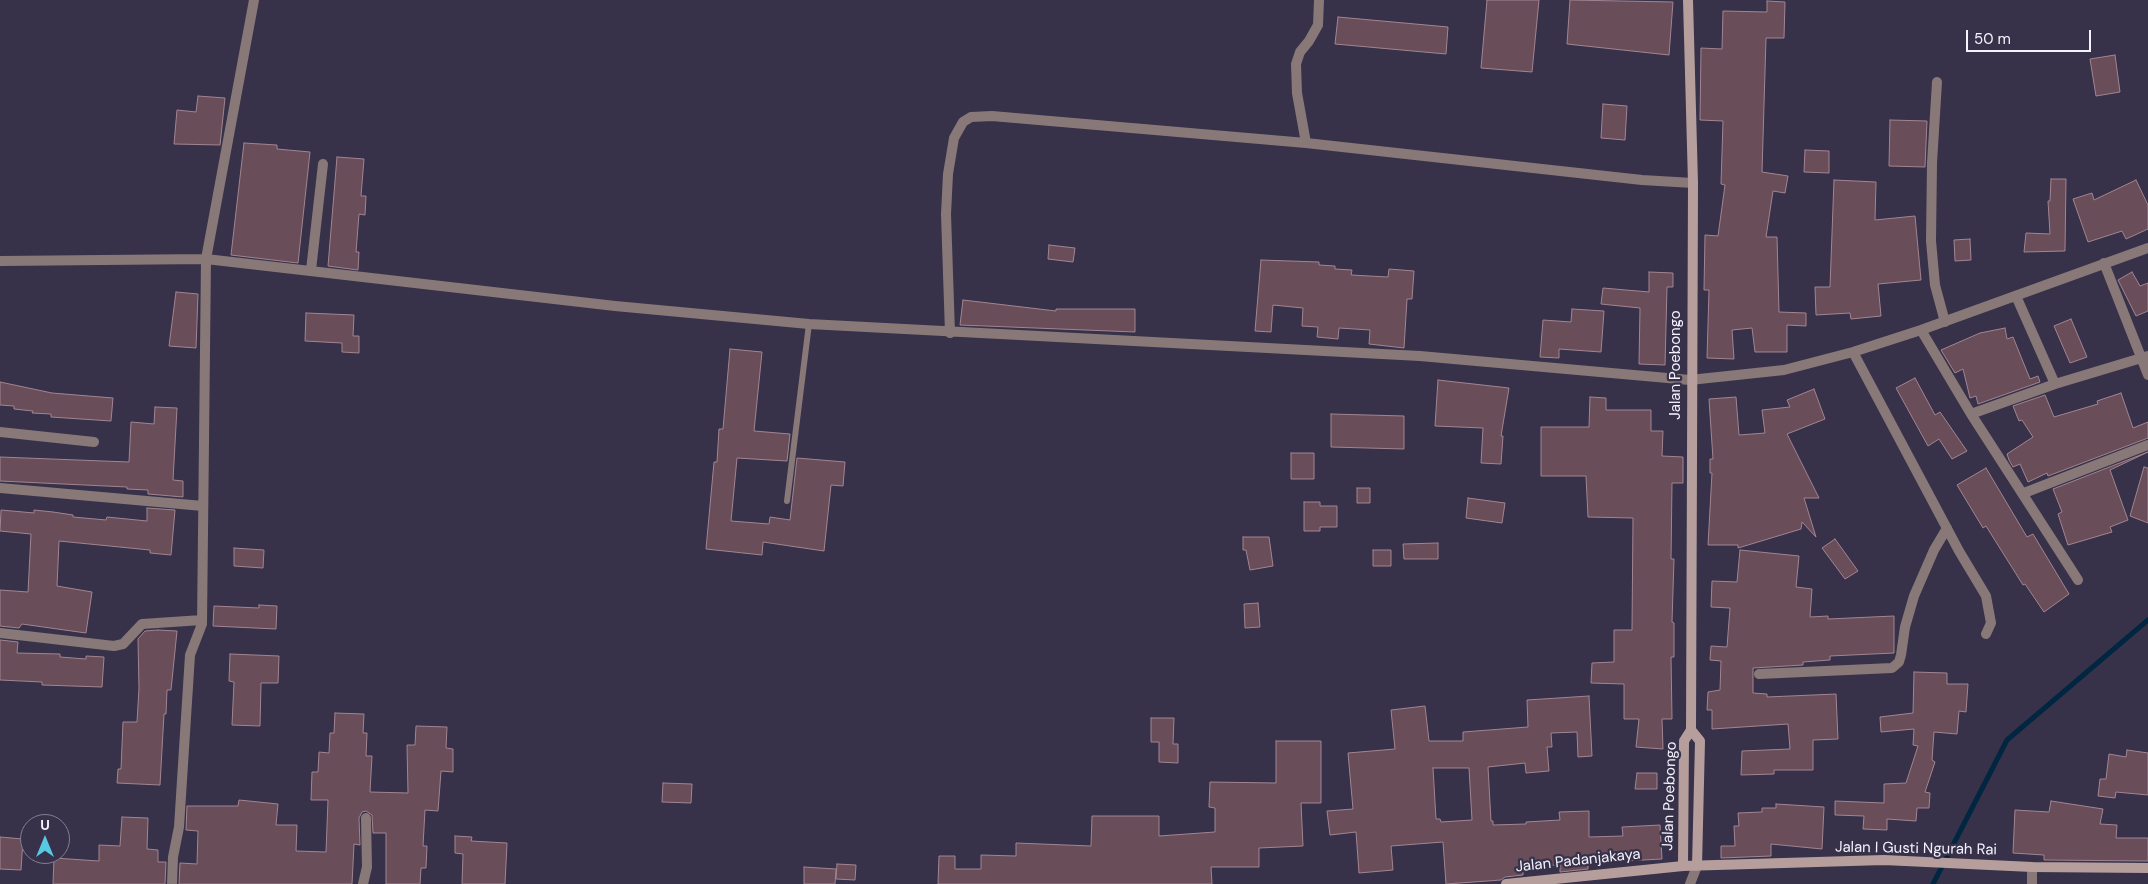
<!DOCTYPE html>
<style>
body{margin:0}
#map{position:relative;width:2148px;height:884px;overflow:hidden;background:#373249;font-family:"DM Sans",sans-serif}
canvas{display:block}
.north{position:absolute;left:20px;top:814px;width:50px;height:50px;box-sizing:border-box;background:#373249;border:1px solid #837f91;border-radius:50%;rotate:0deg;font-size:14px;font-weight:700;line-height:20px;text-align:center;color:#f4f2fe}
.north::after{content:'';display:block;margin:auto;width:18px;height:22px;background:#57c9e2;clip-path:polygon(50% 0,100% 100%,50% 72%,0 100%)}
.scale{position:absolute;left:1966px;top:30px;width:125px;height:22px;box-sizing:border-box;border:2px solid #f4f2fe;border-top:0;padding-left:6px;font-size:15px;line-height:18px;white-space:nowrap;color:#f4f2fe;-webkit-text-stroke:4px #373249;paint-order:stroke}
</style>
<div id="map">
<canvas width="2148" height="884"></canvas>
<div class="north">U</div>
<div class="scale">50 m</div>
</div>
<script>
const g = document.querySelector('canvas').getContext('2d');
g.lineJoin = 'round';
function poly(rows) {
  const path = new Path2D();
  for (const r of rows) {
    path.moveTo(r[0], r[1]);
    for (let i = 2; i < r.length; i += 2) path.lineTo(r[i], r[i + 1]);
  }
  return path;
}
function stroke(path, color, width, dash) {
  g.strokeStyle = color;
  g.lineWidth = width;
  g.lineCap = dash ? 'butt' : 'round';
  g.setLineDash(dash || []);
  g.stroke(path);
}
function fillPath(path, color) {
  g.fillStyle = color;
  g.fill(path, 'evenodd');
}
function drawText(font, color, halo, rows, align = 'center') {
  g.font = font + ' "DM Sans",sans-serif';
  g.lineWidth = 4.5;
  g.setLineDash([]);
  g.textBaseline = 'middle';
  g.strokeStyle = halo;
  g.fillStyle = color;
  for (const [text, x, y, turn = 0] of rows) {
    g.save();
    g.translate(x, y);
    g.rotate((+turn || 0) * Math.PI / 180);
    g.textAlign = isNaN(turn) ? turn : align;
    if (halo) g.strokeText(text, 0, 0);
    g.fillText(text, 0, 0);
    g.restore();
  }
}
const stream = poly([
 [1933,884,2007,740,2148,620]
]);
const building = poly([
 [1487,0,1539,0,1532,72,1481,68,1487,0],
 [1570,0,1673,2,1669,55,1567,44,1570,0],
 [1767,1,1785,2,1784,38,1766,38,1762,172,1788,176,1785,193,1773,191,1766,237,1777,237,1779,312,1806,313,1806,326,1787,325,1787,352,1755,352,1752,328,1732,330,1734,359,1707,358,1709,290,1704,290,1705,235,1718,236,1725,185,1721,184,1723,121,1700,120,1701,48,1722,49,1723,11,1767,12,1767,1],
 [1338,17,1448,27,1446,54,1335,44,1338,17],
 [2115,55,2120,92,2096,96,2090,59,2115,55],
 [198,96,225,98,220,145,174,144,177,110,196,112,198,96],
 [1603,104,1627,106,1625,140,1601,138,1603,104],
 [1890,120,1927,121,1925,167,1889,166,1890,120],
 [244,143,277,145,277,149,310,152,298,263,231,255,244,143],
 [1805,150,1829,151,1829,173,1804,172,1805,150],
 [337,157,364,159,361,196,366,196,365,215,359,214,356,252,359,252,358,270,328,266,337,157],
 [2051,179,2066,179,2065,251,2024,252,2026,233,2050,234,2048,201,2050,201,2051,179],
 [1834,180,1876,182,1875,220,1915,216,1921,280,1878,284,1881,316,1851,319,1850,313,1816,315,1815,287,1830,287,1834,180],
 [2136,180,2148,205,2148,229,2126,239,2122,231,2088,242,2073,199,2092,193,2094,200,2136,180],
 [1970,239,1971,260,1955,261,1954,240,1970,239],
 [1049,245,1075,248,1073,262,1048,259,1049,245],
 [1261,260,1319,262,1319,265,1335,266,1335,269,1352,270,1351,275,1388,277,1389,269,1414,271,1412,299,1407,299,1404,348,1369,344,1370,330,1339,328,1338,339,1317,337,1318,327,1302,326,1303,308,1273,305,1271,332,1255,331,1261,260],
 [1649,272,1673,273,1673,287,1667,287,1665,365,1639,364,1640,308,1601,304,1603,288,1649,292,1649,272],
 [2132,272,2140,286,2148,283,2148,311,2136,316,2118,280,2132,272],
 [176,292,198,294,196,348,169,346,176,292],
 [963,300,1056,311,1056,309,1135,309,1135,332,960,325,963,300],
 [1572,309,1604,311,1601,352,1559,349,1559,358,1540,357,1543,320,1571,322,1572,309],
 [306,313,354,315,353,336,359,336,359,353,342,352,342,343,305,341,306,313],
 [2071,319,2087,357,2070,363,2054,326,2071,319],
 [2005,328,2007,339,2013,337,2030,379,2038,376,2040,382,1978,404,1976,396,1970,398,1963,369,1955,373,1941,350,1980,333,2005,328],
 [730,349,762,352,754,431,790,434,787,461,737,458,731,521,769,524,770,517,790,520,797,458,845,462,843,486,831,485,824,551,763,542,762,555,706,549,714,462,717,462,719,429,723,429,730,349],
 [1915,378,1935,415,1940,412,1967,451,1952,459,1939,439,1928,446,1896,388,1915,378],
 [1438,380,1509,388,1501,436,1503,436,1501,464,1481,463,1483,428,1435,426,1438,380],
 [0,382,52,393,113,398,111,421,51,417,51,414,32,413,33,411,14,409,14,406,0,405,0,382],
 [1814,389,1825,419,1787,434,1819,498,1804,498,1816,537,1802,522,1801,529,1738,548,1738,545,1708,545,1712,473,1710,473,1710,459,1713,459,1709,399,1736,397,1739,435,1765,433,1762,410,1790,407,1787,400,1814,389],
 [2121,393,2133,428,2148,422,2148,438,2048,476,2047,473,2028,482,2020,464,2013,467,2009,460,2007,454,2033,437,2022,420,2019,421,2013,406,2045,395,2054,417,2098,404,2097,401,2121,393],
 [1590,397,1606,398,1606,410,1651,410,1651,431,1663,431,1662,456,1683,457,1683,483,1672,483,1671,559,1674,559,1672,622,1674,623,1674,657,1671,657,1672,719,1662,719,1663,749,1636,747,1639,719,1624,719,1624,684,1591,683,1592,663,1614,662,1614,630,1632,630,1633,518,1588,517,1586,476,1541,476,1541,427,1589,427,1590,397],
 [155,407,177,408,173,480,183,481,183,497,148,494,148,490,127,489,127,487,0,481,0,457,129,462,131,422,154,424,155,407],
 [1331,414,1404,416,1404,449,1331,447,1331,414],
 [2148,452,2110,470,2128,520,2110,527,2112,532,2068,545,2058,514,2062,512,2053,489,2148,452],
 [1291,453,1314,453,1314,479,1291,479,1291,453],
 [2144,467,2148,468,2148,523,2130,516,2144,467],
 [1986,468,2027,537,2033,534,2069,594,2044,612,2025,584,2023,585,1986,526,1983,528,1957,485,1986,468],
 [1357,488,1370,488,1370,503,1357,503,1357,488],
 [1468,498,1505,503,1502,523,1466,518,1468,498],
 [1304,502,1320,502,1320,506,1337,506,1337,527,1320,527,1320,531,1304,531,1304,502],
 [147,508,175,510,171,555,150,553,150,550,59,541,57,586,92,592,86,633,22,624,19,628,0,626,0,590,28,592,31,534,0,531,1,510,34,513,34,510,53,512,73,515,73,517,106,520,107,517,147,521,147,508],
 [1243,537,1269,537,1273,566,1250,570,1246,550,1243,550,1243,537],
 [1835,539,1858,571,1845,579,1822,548,1835,539],
 [1438,543,1438,559,1404,559,1403,544,1438,543],
 [234,548,264,550,263,568,234,566,234,548],
 [1373,550,1391,550,1391,566,1373,566,1373,550],
 [1740,550,1799,556,1796,587,1812,589,1810,617,1828,616,1828,619,1894,616,1894,653,1830,656,1830,660,1803,662,1803,665,1753,668,1753,693,1767,694,1767,697,1836,694,1838,739,1813,740,1813,770,1774,770,1774,774,1741,775,1742,751,1790,749,1788,724,1712,729,1712,710,1707,710,1708,692,1720,690,1721,661,1710,660,1711,646,1727,647,1730,608,1711,607,1712,581,1737,582,1740,550],
 [1258,603,1260,627,1245,628,1244,604,1258,603],
 [259,605,277,606,276,629,213,626,214,606,259,608,259,605],
 [158,630,177,631,171,690,167,690,166,714,164,714,160,785,117,783,118,769,121,769,123,722,137,722,139,688,138,639,145,631,158,630],
 [0,640,18,642,17,653,60,654,60,657,86,659,86,656,104,657,102,687,42,685,42,682,0,680,0,640],
 [230,654,279,656,278,683,261,683,260,726,232,725,234,682,229,681,230,654],
 [1914,672,1947,673,1947,684,1968,684,1966,712,1959,711,1957,734,1934,732,1932,760,1935,762,1925,792,1930,793,1929,808,1917,808,1916,821,1887,819,1887,830,1863,829,1864,816,1835,815,1835,801,1884,803,1884,784,1906,783,1918,746,1913,745,1914,729,1881,732,1880,717,1913,713,1914,672],
 [1589,696,1592,756,1578,757,1577,732,1551,733,1552,747,1547,747,1549,771,1526,773,1525,763,1488,767,1491,821,1493,821,1493,825,1526,824,1526,822,1560,820,1559,812,1589,811,1589,837,1623,836,1622,827,1660,825,1662,859,1624,861,1624,858,1588,858,1588,869,1560,872,1560,865,1523,866,1523,875,1505,877,1501,880,1446,884,1443,842,1391,846,1393,870,1359,873,1356,832,1330,835,1327,811,1353,809,1348,753,1395,749,1391,710,1425,706,1429,741,1463,741,1463,732,1528,727,1527,700,1589,696],
 [1433,768,1469,768,1472,820,1441,822,1440,819,1436,819,1433,768],
 [335,713,364,714,363,733,367,733,366,756,372,756,370,792,408,793,407,745,415,745,416,726,447,727,446,748,453,749,453,772,441,771,438,811,425,810,423,846,427,846,426,868,421,868,420,884,386,884,386,833,373,833,372,815,366,811,362,812,359,818,360,845,354,844,352,884,179,884,180,863,197,864,198,831,186,830,187,806,238,806,239,800,278,804,276,825,297,825,296,851,326,852,328,800,311,800,312,772,318,772,319,752,329,753,330,733,334,733,335,713],
 [1151,718,1174,718,1173,744,1178,744,1178,763,1159,762,1159,742,1151,742,1151,718],
 [1276,741,1321,741,1321,803,1301,803,1303,846,1259,848,1259,867,1211,867,1212,884,938,884,939,856,955,856,955,869,981,869,981,855,1016,856,1016,843,1091,846,1092,816,1159,816,1159,836,1215,832,1215,808,1209,807,1210,782,1276,783,1276,741],
 [2127,750,2148,753,2148,795,2116,792,2115,798,2098,796,2100,779,2106,779,2109,754,2126,757,2127,750],
 [1637,773,1657,773,1657,789,1635,789,1637,773],
 [663,783,692,784,691,803,662,802,663,783],
 [2051,801,2103,809,2100,824,2117,825,2116,838,2148,838,2148,861,2044,860,2044,855,2013,853,2015,810,2049,812,2051,801],
 [1776,804,1824,807,1822,849,1771,844,1771,856,1721,858,1721,846,1735,846,1734,826,1739,826,1738,813,1762,812,1762,808,1776,808,1776,804],
 [122,817,148,818,147,849,158,850,158,862,166,862,165,884,53,884,54,858,99,861,99,845,120,846,122,817],
 [455,836,472,837,471,841,507,843,505,884,462,884,463,854,455,853,455,836],
 [0,837,23,839,21,870,0,869,0,837],
 [837,864,856,865,855,880,836,879,837,864],
 [804,867,836,869,835,884,804,884,804,867]
]);
const lane = poly([
 [787,501,809,324]
]);
const street = poly([
 [254,0,206,259,615,306,809,324,1420,356,1690,380,1784,370,1853,352,1921,330,2148,248],
 [1937,82,1932,163,1931,241,1935,285,1945,322],
 [1306,143,1297,93,1296,64,1300,52,1309,41,1318,25,1319,0],
 [0,261,206,259,202,624,190,655,179,827,173,857,172,884],
 [2104,263,2148,375],
 [311,270,323,164],
 [2016,296,2055,384],
 [1921,330,1971,414,2078,580],
 [950,333,946,214,948,174,954,138,963,122,971,117,992,116,1306,143,1642,180,1693,183],
 [1853,352,1959,551,1986,596,1991,623,1986,634],
 [1971,414,2055,384,2148,356],
 [0,432,94,442],
 [0,488,203,506],
 [2024,493,2148,445],
 [0,633,114,646,123,644,142,624,202,620],
 [1759,674,1892,668,1899,662,1901,655,1905,627,1914,596,1934,550,1947,528],
 [363,884,367,867,366,818],
 [1690,884,1697,866],
 [2032,884,2032,867]
]);
const secondary = poly([
 [1691,730,1700,741,1697,866],
 [1683,866,1684,741,1691,730,1693,183,1688,0],
 [1506,884,1683,866,1884,860,2032,867,2148,868]
]);
const streetNames = [
 ["Jalan Poebongo",1676,365,-90],
 ["Jalan Poebongo",1670,796,-88],
 ["Jalan I Gusti Ngurah Rai",1916,849,1],
 ["Jalan Padanjakaya",1578,861,-6]
];
stroke(stream, '#002641', 5);
fillPath(building, '#694e5a');
stroke(building, '#a38492', 1);
stroke(lane, '#887978', 6);
stroke(street, '#887978', 10);
stroke(secondary, '#b69e9d', 10);
drawText('15px', '#f4f2fe', '#373249', streetNames);
</script>
